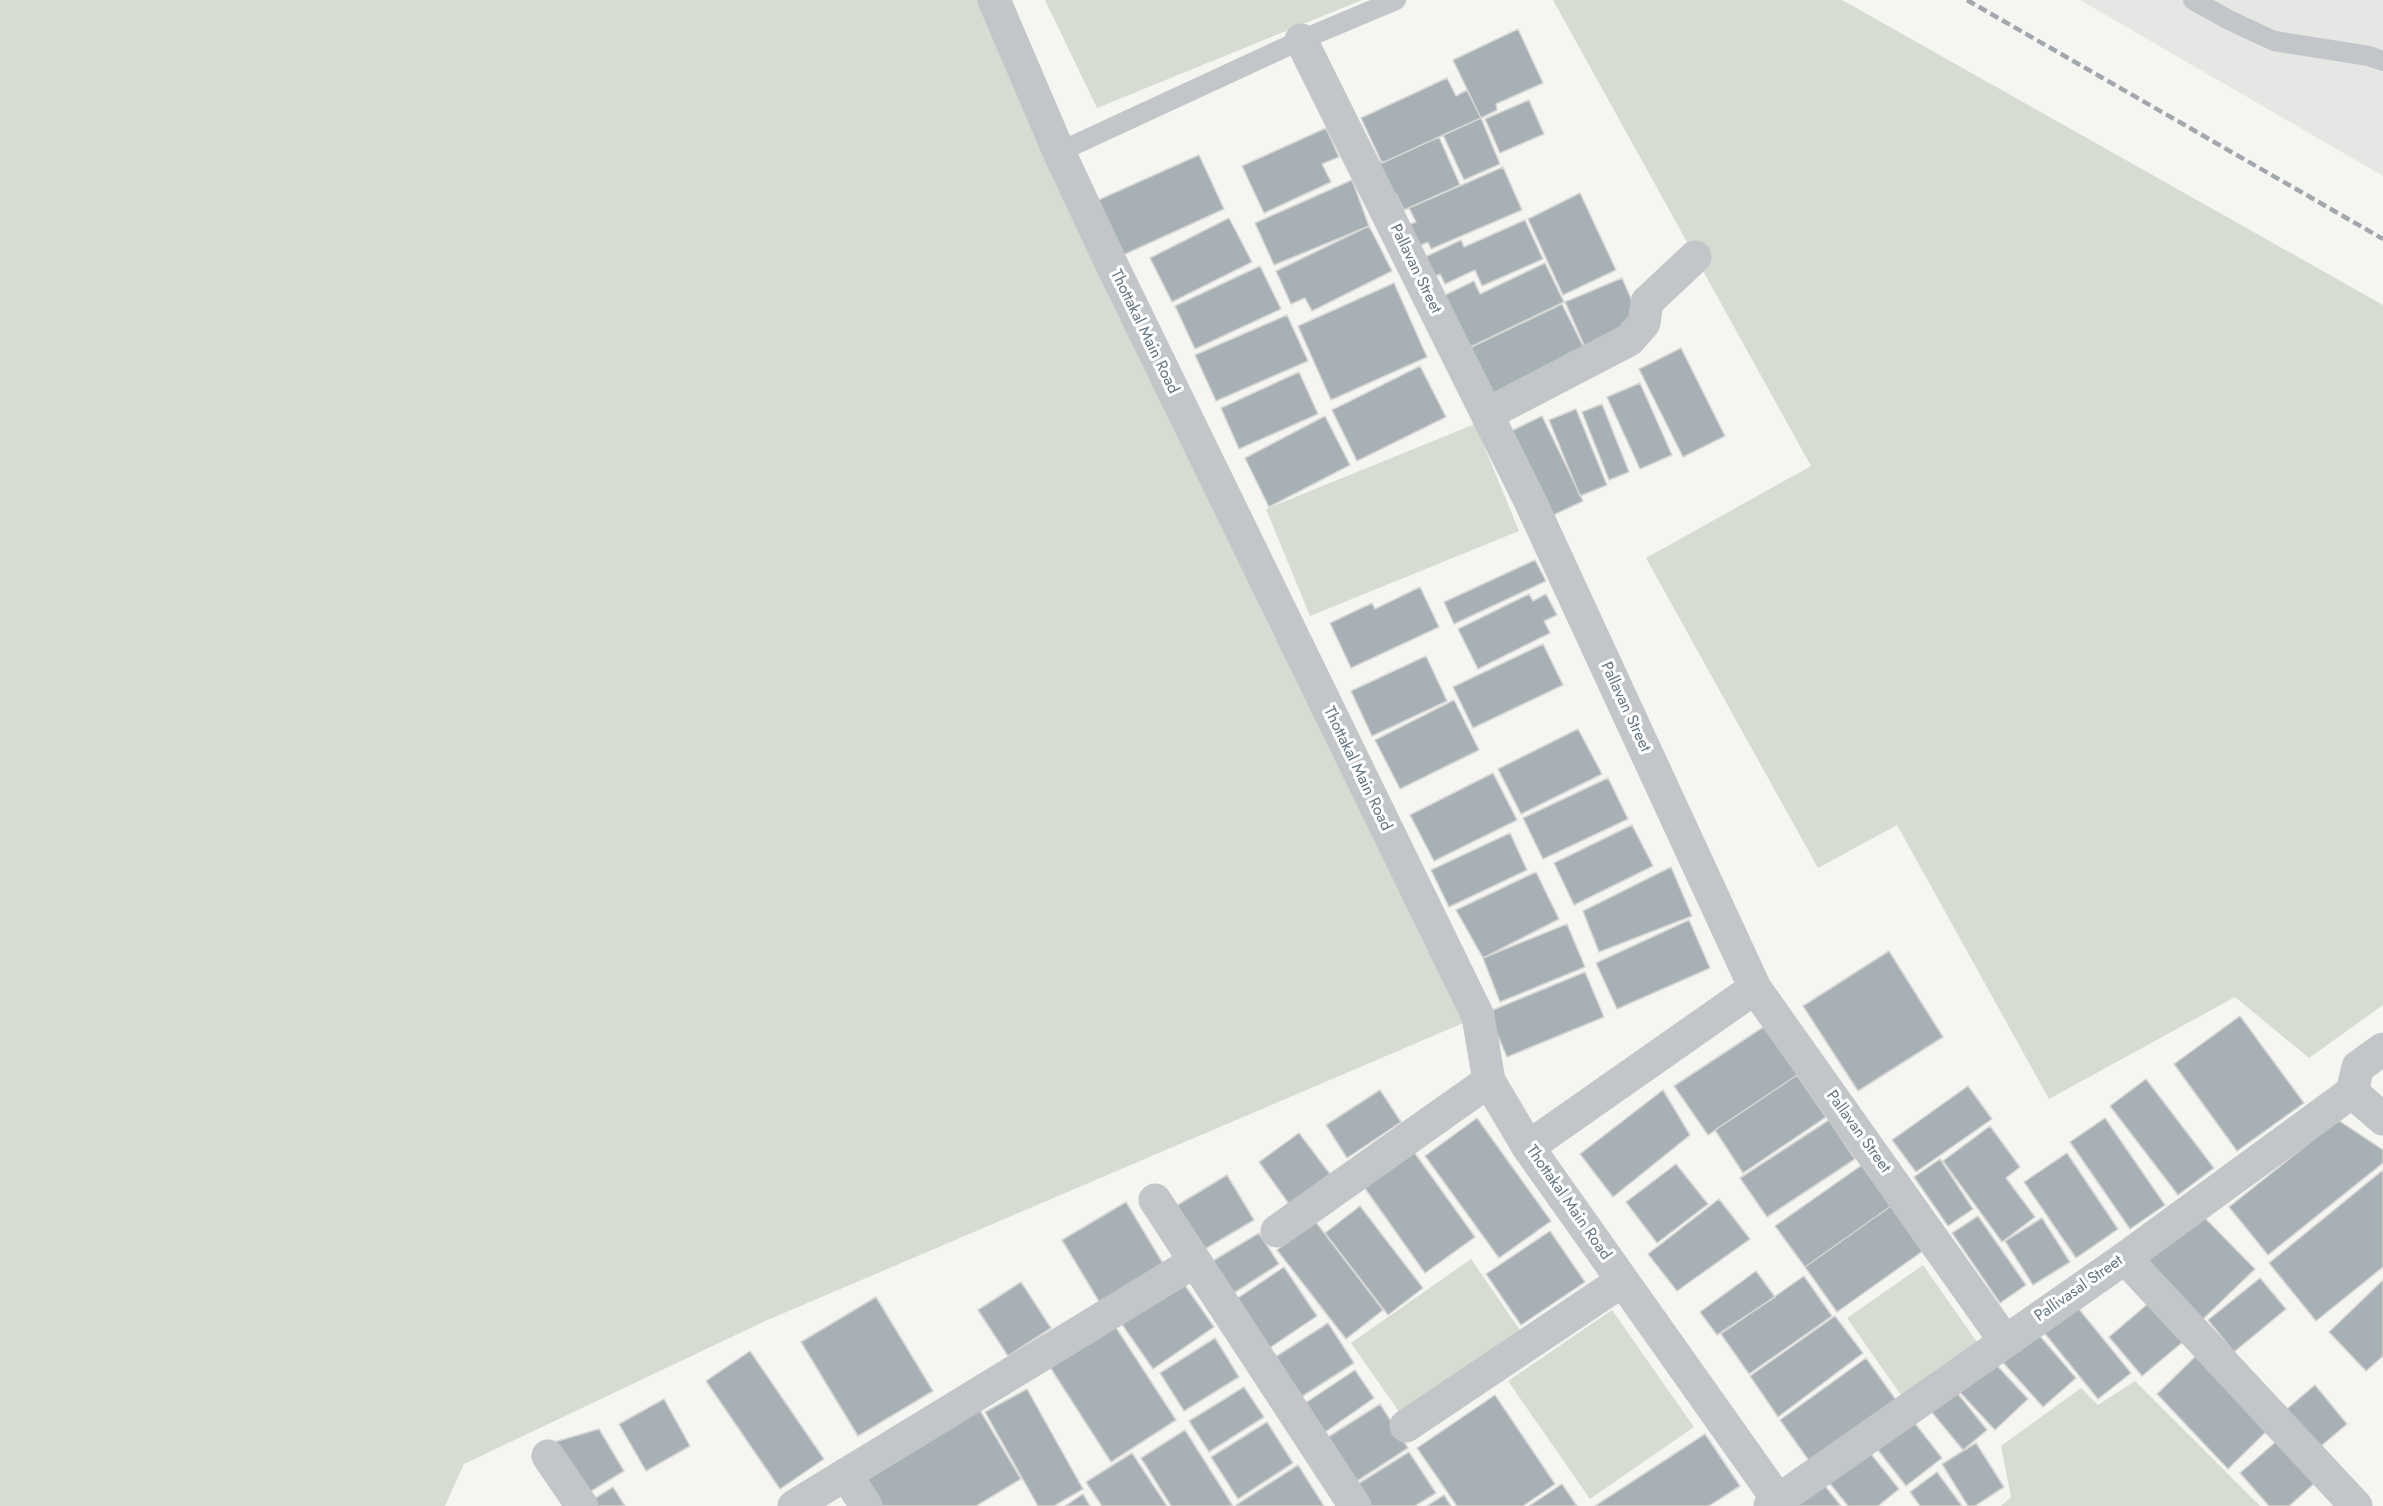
<!DOCTYPE html>
<style>
body{margin:0}
canvas{display:block;background:#f5f5f1}
</style>
<canvas width="2383" height="1506"></canvas>
<script>
const g = document.querySelector('canvas').getContext('2d');
g.lineJoin = 'round';
function fillPath(path, color) {
  g.fillStyle = color;
  g.fill(path, 'evenodd');
}
function poly(rows) {
  const path = new Path2D();
  for (const r of rows) {
    path.moveTo(r[0], r[1]);
    for (let i = 2; i < r.length; i += 2) path.lineTo(r[i], r[i + 1]);
  }
  return path;
}
function stroke(path, color, width, dash) {
  g.strokeStyle = color;
  g.lineWidth = width;
  g.lineCap = dash ? 'butt' : 'round';
  g.setLineDash(dash || []);
  g.stroke(path);
}
function drawText(font, color, halo, rows, align = 'center') {
  g.font = font + ' Jost,sans-serif';
  g.lineWidth = 6;
  g.setLineDash([]);
  g.textBaseline = 'middle';
  g.strokeStyle = halo;
  g.fillStyle = color;
  for (const [text, x, y, turn = 0] of rows) {
    g.save();
    g.translate(x, y);
    g.rotate((+turn || 0) * Math.PI / 180);
    g.textAlign = isNaN(turn) ? turn : align;
    if (halo) g.strokeText(text, 0, 0);
    g.fillText(text, 0, 0);
    g.restore();
  }
}
const built = poly([
 [2080,0,2383,0,2383,176]
]);
const green = poly([
 [0,0,987,0,1468,1021,763,1322,464,1464,445,1506,0,1506],
 [1045,0,1362,0,1097,108],
 [1553,0,1842,0,2383,305,2383,1005,2309,1058,2235,997,2049,1099,1897,825,1818,868,1646,558,1811,466],
 [1475,424,1519,531,1310,616,1266,509],
 [1471,1259,1522,1333,1402,1416,1351,1343],
 [1923,1265,1979,1345,1903,1398,1847,1318],
 [1612,1310,1694,1427,1590,1499,1508,1381],
 [2135,1381,2260,1506,2001,1506,2011,1497,2001,1446,2081,1388,2098,1405]
]);
const building = poly([
 [1518,29,1543,83,1496,104,1497,110,1481,118,1453,60,1518,29],
 [1447,78,1456,96,1467,90,1481,118,1382,163,1361,118,1447,78],
 [1529,100,1544,134,1500,153,1485,119,1529,100],
 [1481,118,1500,164,1464,180,1443,135,1481,118],
 [1326,128,1339,157,1322,164,1331,182,1264,213,1242,166,1326,128],
 [1439,137,1460,185,1404,210,1396,194,1392,195,1378,163,1382,161,1382,163,1439,137],
 [1199,155,1224,209,1110,261,1085,206,1199,155],
 [1503,167,1522,210,1431,249,1428,242,1419,246,1410,224,1416,222,1409,208,1503,167],
 [1352,180,1369,226,1274,265,1255,223,1352,180],
 [1580,193,1616,270,1563,295,1528,219,1580,193],
 [1229,218,1252,262,1172,302,1150,258,1229,218],
 [1525,220,1543,259,1482,286,1475,270,1445,284,1440,274,1433,277,1423,258,1461,240,1464,247,1525,220],
 [1369,226,1392,271,1312,311,1305,298,1291,304,1276,271,1369,226],
 [1545,263,1564,302,1462,351,1437,299,1474,281,1480,294,1545,263],
 [1260,266,1281,309,1195,349,1175,306,1260,266],
 [1622,278,1641,322,1585,347,1565,302,1622,278],
 [1394,283,1427,357,1331,400,1298,326,1394,283],
 [1562,304,1585,350,1486,398,1463,351,1562,304],
 [1287,315,1308,361,1216,401,1195,355,1287,315],
 [1681,348,1725,436,1683,457,1639,369,1681,348],
 [1420,366,1446,417,1357,461,1332,410,1420,366],
 [1299,372,1318,414,1239,449,1221,408,1299,372],
 [1640,383,1672,455,1640,469,1607,397,1640,383],
 [1602,404,1629,472,1609,480,1582,412,1602,404],
 [1576,409,1607,485,1580,496,1549,420,1576,409],
 [1325,416,1350,465,1269,507,1245,458,1325,416],
 [1542,416,1583,501,1545,519,1505,434,1542,416],
 [1535,560,1546,581,1454,624,1444,602,1535,560],
 [1420,587,1439,627,1351,668,1330,623,1372,603,1375,609,1420,587],
 [1529,594,1533,601,1546,594,1557,615,1544,621,1550,633,1478,669,1458,629,1529,594],
 [1543,644,1563,685,1473,728,1453,687,1543,644],
 [1426,656,1447,701,1372,736,1351,691,1426,656],
 [1454,700,1479,750,1400,789,1375,740,1454,700],
 [1578,729,1602,774,1521,814,1498,769,1578,729],
 [1493,773,1517,820,1434,861,1410,815,1493,773],
 [1608,778,1628,819,1543,859,1523,818,1608,778],
 [1632,825,1653,866,1574,905,1554,863,1632,825],
 [1510,833,1527,870,1449,907,1431,870,1510,833],
 [1671,867,1692,916,1599,952,1583,911,1671,867],
 [1536,872,1559,919,1483,958,1456,910,1536,872],
 [1689,920,1710,968,1617,1009,1596,963,1689,920],
 [1567,924,1585,967,1500,1002,1483,958,1567,924],
 [1889,951,1943,1037,1858,1091,1803,1006,1889,951],
 [1585,972,1604,1017,1507,1057,1488,1012,1585,972],
 [2240,1016,2304,1103,2237,1151,2174,1064,2240,1016],
 [1771,1022,1803,1071,1708,1135,1674,1086,1771,1022],
 [1797,1075,1826,1117,1743,1173,1715,1130,1797,1075],
 [2146,1079,2214,1168,2178,1195,2110,1106,2146,1079],
 [1968,1086,1992,1119,1916,1172,1892,1140,1968,1086],
 [1380,1090,1401,1122,1347,1158,1326,1125,1380,1090],
 [1663,1090,1690,1135,1613,1197,1580,1154,1663,1090],
 [1477,1118,1551,1221,1499,1258,1425,1156,1477,1118],
 [2105,1118,2165,1205,2130,1229,2070,1142,2105,1118],
 [1829,1120,1855,1159,1767,1217,1740,1178,1829,1120],
 [2338,1120,2383,1150,2383,1163,2268,1255,2229,1207,2338,1120],
 [1990,1126,2020,1167,2006,1178,2035,1217,2002,1242,1943,1161,1990,1126],
 [1299,1133,1330,1174,1289,1204,1259,1162,1299,1133],
 [1414,1152,1475,1237,1425,1273,1364,1187,1414,1152],
 [2067,1153,2118,1229,2076,1258,2024,1182,2067,1153],
 [1940,1159,1973,1209,1948,1226,1914,1177,1940,1159],
 [1676,1164,1708,1204,1657,1243,1626,1202,1676,1164],
 [1862,1165,1891,1206,1805,1267,1775,1226,1862,1165],
 [2383,1170,2383,1267,2316,1321,2269,1263,2383,1170],
 [1227,1175,1254,1220,1198,1253,1171,1209,1227,1175],
 [1719,1199,1750,1239,1677,1291,1648,1254,1719,1199],
 [1126,1202,1167,1270,1103,1308,1062,1240,1126,1202],
 [1360,1206,1423,1288,1388,1315,1325,1233,1360,1206],
 [1891,1206,1927,1248,1837,1312,1805,1267,1891,1206],
 [2198,1211,2255,1269,2203,1319,2146,1261,2198,1211],
 [1978,1216,2026,1285,2000,1303,1952,1233,1978,1216],
 [2042,1218,2070,1262,2033,1285,2005,1241,2042,1218],
 [1315,1221,1383,1310,1346,1339,1277,1250,1315,1221],
 [1550,1231,1585,1282,1521,1325,1486,1274,1550,1231],
 [1259,1233,1279,1264,1226,1298,1206,1265,1259,1233],
 [1284,1267,1317,1316,1262,1353,1229,1304,1284,1267],
 [1756,1271,1775,1297,1717,1335,1700,1312,1756,1271],
 [1804,1276,1832,1316,1749,1374,1721,1334,1804,1276],
 [2260,1278,2286,1309,2234,1352,2208,1320,2260,1278],
 [2383,1280,2383,1356,2366,1371,2329,1332,2383,1280],
 [1182,1281,1214,1327,1153,1369,1121,1323,1182,1281],
 [1021,1282,1051,1328,1008,1356,978,1310,1021,1282],
 [876,1297,933,1391,858,1436,801,1342,876,1297],
 [2150,1302,2184,1341,2142,1376,2109,1337,2150,1302],
 [2074,1303,2131,1373,2098,1399,2042,1330,2074,1303],
 [1835,1316,1863,1353,1778,1417,1750,1376,1835,1316],
 [1113,1323,1176,1420,1111,1462,1048,1364,1113,1323],
 [1328,1323,1354,1363,1295,1401,1269,1361,1328,1323],
 [2033,1328,2076,1378,2043,1407,1999,1358,2033,1328],
 [1215,1338,1239,1377,1184,1411,1160,1373,1215,1338],
 [750,1351,824,1459,780,1489,706,1381,750,1351],
 [2201,1351,2272,1426,2228,1469,2157,1394,2201,1351],
 [1866,1358,1896,1400,1810,1462,1780,1420,1866,1358],
 [1990,1358,2028,1399,1995,1430,1956,1388,1990,1358],
 [1355,1370,1374,1398,1318,1437,1298,1408,1355,1370],
 [2315,1385,2347,1424,2314,1452,2281,1414,2315,1385],
 [1244,1387,1264,1417,1209,1452,1189,1421,1244,1387],
 [1027,1389,1083,1489,1054,1506,1038,1506,985,1412,1027,1389],
 [1955,1390,1987,1430,1963,1450,1930,1410,1955,1390],
 [1495,1395,1555,1484,1523,1506,1457,1506,1417,1448,1495,1395],
 [664,1399,690,1446,646,1471,619,1424,664,1399],
 [1380,1404,1408,1448,1351,1485,1322,1441,1380,1404],
 [978,1407,1021,1479,976,1506,879,1506,862,1481,978,1407],
 [1910,1417,1942,1458,1906,1486,1874,1445,1910,1417],
 [1267,1422,1293,1463,1238,1499,1211,1457,1267,1422],
 [599,1429,624,1471,583,1496,551,1443,599,1429],
 [1185,1430,1233,1506,1171,1506,1141,1458,1185,1430],
 [1705,1434,1740,1486,1709,1506,1595,1506,1705,1434],
 [2279,1439,2316,1482,2289,1506,2269,1506,2240,1473,2279,1439],
 [1976,1443,2004,1487,1975,1506,1968,1506,1942,1464,1976,1443],
 [1867,1449,1899,1489,1878,1506,1848,1506,1827,1480,1867,1449],
 [1409,1452,1436,1493,1415,1506,1365,1506,1353,1487,1409,1452],
 [1132,1453,1167,1506,1102,1506,1086,1482,1132,1453],
 [1298,1465,1324,1506,1237,1506,1236,1505,1298,1465],
 [1937,1472,1962,1506,1920,1506,1910,1492,1937,1472],
 [1822,1482,1841,1506,1793,1506,1822,1482],
 [1562,1484,1577,1506,1529,1506,1562,1484],
 [613,1487,625,1506,591,1506,589,1502,613,1487],
 [1083,1494,1090,1506,1065,1506,1083,1494],
 [1444,1495,1451,1506,1427,1506,1444,1495]
]);
const service = poly([
 [2193,0,2229,20,2274,41,2369,56,2383,61],
 [1059,152,1301,40,1396,0]
]);
const minor = poly([
 [994,0,1059,152,1110,261,1478,1016,1489,1081,1528,1147,1778,1500],
 [1301,40,1531,503,1755,988,2005,1341],
 [1487,414,1629,340,1644,323,1647,302,1695,257],
 [2352,1092,2358,1067,2383,1049],
 [1528,1147,1755,988],
 [1155,1200,1355,1506],
 [1277,1231,1489,1081],
 [2125,1258,2356,1506],
 [1406,1426,1622,1281],
 [548,1456,582,1506],
 [846,1474,866,1506],
 [794,1506,1194,1262],
 [1770,1506,2125,1258,2352,1092,2383,1119]
]);
const rail = poly([
 [1967,0,2383,239]
]);
const streetNames = [
 ["Pallavan Street",1415,269,64],
 ["Thottakal Main Road",1144,332,64],
 ["Pallavan Street",1625,707,65],
 ["Thottakal Main Road",1357,769,64],
 ["Pallavan Street",1858,1132,54],
 ["Thottakal Main Road",1568,1203,55],
 ["Pallivasal Street",2079,1289,-35]
];
fillPath(built, '#e6e7e5');
fillPath(green, '#d6dcd2');
fillPath(building, '#a7b0b5');
stroke(building, '#d6d6d4', 1.5);
stroke(service, '#c2c6c9', 20);
stroke(minor, '#c2c6c9', 33);
stroke(rail, '#a1a7ad', 4.5, [9, 4.5]);
drawText('16px', '#647583', '#fff', streetNames);
</script>
